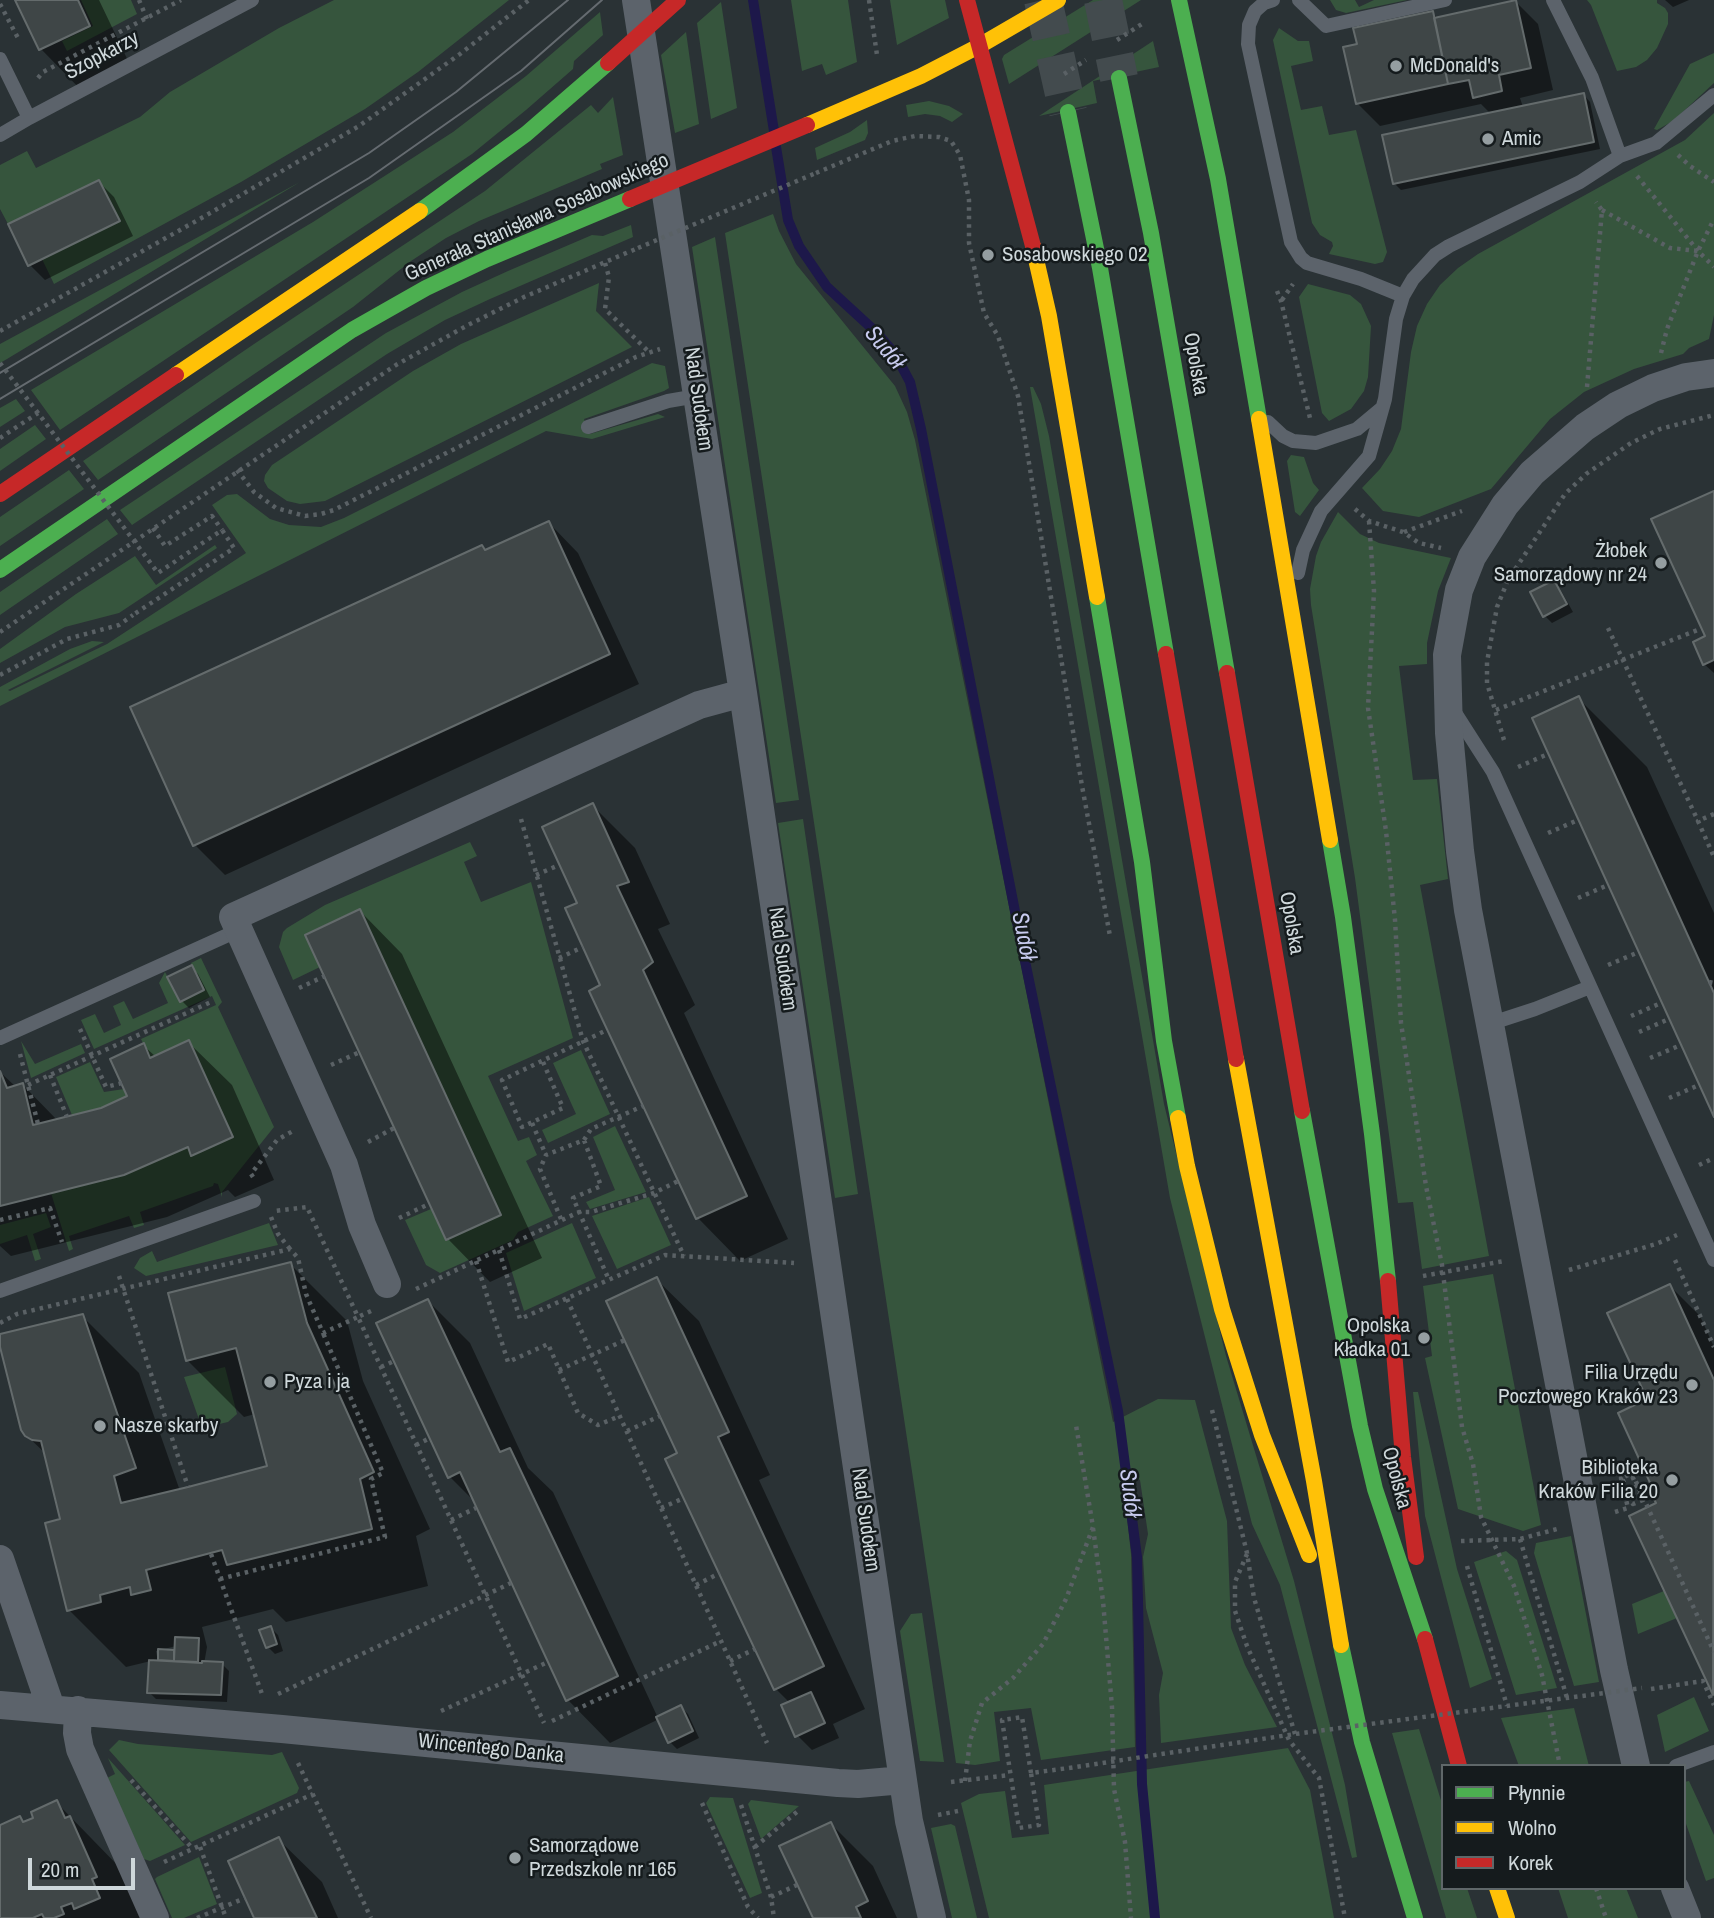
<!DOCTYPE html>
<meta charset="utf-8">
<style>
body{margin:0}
#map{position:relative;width:1714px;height:1918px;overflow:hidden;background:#2a3235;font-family:"Archivo Narrow",sans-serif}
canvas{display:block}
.legend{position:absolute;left:1441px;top:1764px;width:245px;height:126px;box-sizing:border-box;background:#151b1d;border:2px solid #5f6769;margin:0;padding:9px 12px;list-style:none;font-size:21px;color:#cfd8db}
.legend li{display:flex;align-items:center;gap:14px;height:35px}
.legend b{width:35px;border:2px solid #5f6769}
.scale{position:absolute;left:28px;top:1858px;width:107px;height:32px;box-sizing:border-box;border:4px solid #cfd8db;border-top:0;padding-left:9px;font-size:21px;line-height:24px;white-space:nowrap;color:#cfd8db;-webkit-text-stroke:5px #151b1d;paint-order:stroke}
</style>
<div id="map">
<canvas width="1714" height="1918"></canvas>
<ul class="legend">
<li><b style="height:9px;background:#4caf50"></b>Płynnie</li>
<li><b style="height:9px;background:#ffc107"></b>Wolno</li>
<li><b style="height:9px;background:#c62828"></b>Korek</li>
</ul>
<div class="scale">20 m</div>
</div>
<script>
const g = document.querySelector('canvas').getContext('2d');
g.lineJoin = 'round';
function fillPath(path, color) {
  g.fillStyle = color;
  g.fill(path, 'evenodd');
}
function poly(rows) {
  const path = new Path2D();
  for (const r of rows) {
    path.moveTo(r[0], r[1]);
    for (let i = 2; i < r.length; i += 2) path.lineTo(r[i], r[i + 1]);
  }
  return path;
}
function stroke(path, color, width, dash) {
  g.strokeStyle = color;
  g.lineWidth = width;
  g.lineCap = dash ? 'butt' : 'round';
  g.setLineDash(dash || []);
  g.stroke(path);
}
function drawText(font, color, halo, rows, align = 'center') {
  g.font = font + ' "Archivo Narrow",sans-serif';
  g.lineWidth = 5;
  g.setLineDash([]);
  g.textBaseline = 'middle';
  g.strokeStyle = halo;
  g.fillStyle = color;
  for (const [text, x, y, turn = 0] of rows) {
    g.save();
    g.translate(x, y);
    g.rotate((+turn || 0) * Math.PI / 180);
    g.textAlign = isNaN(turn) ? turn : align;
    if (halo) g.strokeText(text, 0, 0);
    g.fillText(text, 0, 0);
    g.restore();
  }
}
const green = poly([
 [81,0,131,0,137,14,67,51,62,41,93,26],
 [334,0,509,0,418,72,365,109,241,182,54,284,42,259,119,221,99,180,8,224,0,209,0,165,27,151,36,168,140,117,170,92,279,28],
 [791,0,848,0,857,62,826,75,822,64,802,71],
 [890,0,945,0,949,18,897,45],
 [1093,0,1141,0,1009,84,1002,59,1004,55],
 [1330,0,1355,0,1359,7,1374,0,1407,0,1346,13,1336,10],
 [1587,0,1657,0,1657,3,1665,8,1668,13,1668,24,1657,48,1647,60,1636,67,1617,71,1591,5],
 [721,2,737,108,711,119,697,23],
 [600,12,603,35,574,61,573,69,526,110,472,154,60,430,31,390,313,222,453,132,526,76],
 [1279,28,1298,41,1309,41,1313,61,1291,66,1301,110,1322,106,1329,135,1356,130,1387,252,1383,262,1375,264,1329,254,1333,246,1332,242,1320,235,1312,223,1273,40],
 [686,32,699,124,675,133,661,55],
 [1153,41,1159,67,1093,81,1097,103,1039,116],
 [1714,53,1714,83,1673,121,1657,130,1654,129,1690,64],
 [613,97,623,155,600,164,602,169,479,221,446,238,411,261,353,307,98,480,83,461,254,344,485,191,591,105,598,113],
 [929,101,949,106,963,114,952,122,940,116,925,114,908,117,906,105],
 [1714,113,1714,315,1709,339,1689,348,1683,354,1634,369,1584,392,1550,419,1491,489,1419,517,1383,511,1362,488,1380,469,1392,451,1401,429,1411,352,1417,326,1427,304,1440,285,1458,268,1478,254,1685,140],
 [867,120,868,133,865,140,817,160,815,148,850,132],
 [300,182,7,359,0,363,0,344],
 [773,214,779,231,796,264,895,386,907,412,915,440,1113,1422,1158,1399,1195,1400,1227,1521,1231,1628,1245,1665,1277,1727,1161,1743,1159,1695,1163,1673,1146,1608,1143,1557,1148,1534,1140,1480,1122,1472,1131,1554,1135,1747,1041,1760,1031,1708,994,1712,1000,1761,975,1765,956,1763,725,233],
 [631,225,633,237,490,299,445,320,387,354,132,525,120,510,386,333,462,292,508,271,592,235,603,236],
 [715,237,799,800,776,803,692,247],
 [599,283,596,311,632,347,325,501,300,504,287,501,268,488,264,481,265,475,272,465,413,371,461,344],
 [1308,284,1350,295,1361,304,1371,326,1368,377,1364,391,1351,409,1329,421,1322,413,1299,297],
 [652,363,665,366,669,388,664,391,584,419,590,434,658,414,665,417,592,439,546,431,0,706,0,687,70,649,92,641,104,642,8,690,10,691,107,644,246,553,212,505,227,495,237,494,270,519,289,525,321,527,344,518],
 [1030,387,1033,387,1041,404,1049,436,1164,1104,1226,1356,1294,1581,1345,1785,1357,1857,1352,1858,1280,1585,1252,1524,1170,1198],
 [16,399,25,411,0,427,0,408],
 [35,425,46,439,0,471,0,449],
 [1291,455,1304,457,1313,483,1319,490,1300,516,1295,512,1287,461],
 [69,470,84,489,0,546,0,517],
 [1338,512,1360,534,1379,543,1451,558,1438,591,1427,643,1427,664,1399,666,1413,780,1437,779,1448,879,1420,885,1489,1256,1422,1269,1413,1202,1398,1203,1355,878,1311,605,1310,589,1316,556,1321,542],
 [107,519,118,534,0,615,0,592],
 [215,545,217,548,119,613,65,627,0,663,0,649,76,594,135,556,156,585],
 [803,819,858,1194,835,1198,778,823],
 [470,842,477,856,464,862,481,902,531,882,573,1038,488,1076,518,1141,529,1137,537,1155,526,1161,553,1216,518,1232,513,1240,440,1273,426,1265,405,1220,431,1209,446,1240,501,1215,359,909,306,934,320,967,293,980,279,947,283,932,287,928,325,905],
 [201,958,222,1002,218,1007,274,1127,222,1192,222,1197,218,1184,214,1183,213,1186,140,1212,144,1225,134,1228,129,1216,69,1236,73,1249,69,1251,51,1193,124,1175,188,1147,192,1155,233,1137,190,1041,150,1058,141,1039,216,1005,212,996,94,1049,81,1020,95,1014,104,1033,121,1025,113,1006,124,1001,133,1019,168,1003,159,983,165,972,181,1002,204,990,191,963],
 [21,1041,35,1064,81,1044,85,1053,31,1078],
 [581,1050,610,1114,548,1143,542,1130,576,1114,553,1063],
 [90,1062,104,1092,124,1089,127,1096,101,1108,72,1115,56,1077],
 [615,1126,646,1192,590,1209,586,1202,615,1190,593,1137],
 [649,1197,671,1245,617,1269,592,1216],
 [46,1213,51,1227,33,1234,41,1259,35,1261,27,1235,0,1244,0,1225],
 [269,1223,278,1245,146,1276,134,1268,140,1258,152,1251,157,1262],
 [572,1223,596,1278,524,1311,506,1253],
 [1493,1274,1541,1525,1523,1531,1458,1509,1425,1358,1432,1356,1423,1286],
 [225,1367,237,1414,228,1422,202,1428,184,1377],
 [1413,1392,1418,1392,1457,1569,1492,1679,1470,1688,1425,1516],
 [1571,1536,1599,1682,1574,1686,1534,1553,1536,1543],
 [1506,1551,1517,1560,1557,1688,1516,1695,1474,1562],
 [1664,1591,1677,1618,1638,1634,1632,1604],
 [922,1613,944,1762,920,1761,900,1631,911,1614],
 [1694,1697,1709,1731,1665,1752,1657,1715],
 [1574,1708,1589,1766,1519,1766,1501,1718],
 [1419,1729,1443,1807,1443,1888,1467,1888,1477,1918,1446,1918,1392,1733],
 [119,1740,138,1744,272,1755,282,1752,299,1788,297,1793,191,1842,109,1750],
 [1288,1748,1310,1790,1334,1918,989,1918,961,1803,979,1794,1005,1791,1012,1838,1049,1834,1044,1785],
 [108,1758,185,1845,150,1861,144,1859,107,1778,115,1774],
 [1689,1781,1714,1835,1714,1878,1706,1881,1684,1818,1684,1782],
 [710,1797,733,1798,762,1893,750,1898,706,1803],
 [751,1800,799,1806,761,1839,748,1804],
 [951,1824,955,1826,977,1918,952,1918,931,1828],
 [199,1857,217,1904,184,1918,172,1918,155,1879,157,1877],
 [1558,1888,1626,1888,1638,1918,1568,1918]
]);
const shadow = poly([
 [17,0,99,0,132,69,83,92,41,49],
 [1665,0,1689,0,1673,7],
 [1516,2,1538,24,1553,90,1520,98,1523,107,1583,94,1590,102,1600,149,1401,190,1394,183,1491,114,1481,104,1380,126,1358,104,1359,45,1432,13,1438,18],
 [99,182,114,197,133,236,45,280,30,265],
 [1714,494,1714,673,1704,664],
 [549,523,578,553,639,684,225,875,195,845,132,708],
 [1553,582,1560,589,1573,612,1552,623,1545,616],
 [1579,699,1647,767,1714,913,1714,1113],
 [593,806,635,848,670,924,658,929,695,1005,684,1013,788,1239,740,1261,698,1218,591,991,602,986,579,904],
 [360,911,402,954,542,1258,490,1282,448,1239,308,935],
 [191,967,198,974,210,997,189,1008,182,1001,170,978],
 [189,1043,232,1085,274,1180,235,1197,228,1190,167,1217,11,1256,0,1246,0,1072,16,1087,23,1085,58,1121,102,1110,130,1097,144,1046,156,1057],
 [290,1264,347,1321,363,1381,430,1529,416,1536,428,1586,286,1622,273,1609,202,1627,207,1647,204,1664,222,1664,229,1671,227,1702,156,1699,149,1692,151,1661,126,1667,69,1610,62,1520,46,1454,26,1435,0,1336,82,1316,139,1373,180,1491,269,1468,255,1414,244,1417,187,1360],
 [176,1646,175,1652,160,1651,160,1650],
 [160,1650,159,1662,158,1662,156,1651],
 [656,1279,699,1321,770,1475,759,1480,865,1709,833,1724,839,1738,812,1750,797,1735,790,1703,776,1689,679,1454],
 [1670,1286,1700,1316,1714,1347,1714,1694,1631,1517,1658,1504,1649,1400],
 [428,1301,470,1343,528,1468,553,1492,658,1718,681,1707,688,1714,699,1738,677,1749,670,1742,659,1719,610,1743,568,1700,475,1502,450,1477],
 [271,1628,278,1635,283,1651,275,1654,268,1647],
 [56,1802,127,1875,146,1918,0,1918,0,1827,20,1818,25,1823,36,1818],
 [831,1824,873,1866,897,1918,815,1918],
 [279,1840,322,1882,338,1918,256,1918]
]);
const stream = poly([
 [753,0,774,131],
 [776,147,788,220,799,246,827,287,877,333,895,354,910,382,921,429,1019,932,1118,1411,1137,1557,1142,1784,1155,1918]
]);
const building = poly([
 [15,0,78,0,90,26,39,50,15,0],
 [1516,0,1531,68,1499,75,1502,91,1473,98,1469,80,1448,84,1434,18,1516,0],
 [1433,11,1448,84,1356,104,1343,47,1357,44,1353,28,1433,11],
 [1584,93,1594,142,1393,184,1382,135,1584,93],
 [99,180,120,221,28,266,8,224,99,180],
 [1714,491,1714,660,1703,665,1693,642,1705,636,1651,519,1714,491],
 [549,521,610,654,193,846,130,707,482,545,485,550,549,521],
 [1554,580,1567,604,1543,617,1530,592,1554,580],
 [1579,696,1714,993,1714,1117,1532,718,1579,696],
 [593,803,629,882,617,886,653,962,643,970,747,1196,696,1219,589,991,600,985,565,908,577,903,542,827,593,803],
 [360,909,501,1215,446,1240,305,935,360,909],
 [192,965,204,990,180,1002,167,977,192,965],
 [189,1040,233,1137,191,1156,188,1147,124,1175,0,1206,0,1071,7,1088,23,1083,33,1125,101,1108,127,1096,110,1059,144,1043,150,1058,189,1040],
 [291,1262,307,1323,374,1472,360,1479,372,1529,227,1565,222,1550,146,1570,151,1590,131,1595,130,1587,100,1595,101,1602,67,1611,45,1523,60,1519,41,1441,32,1440,25,1436,21,1430,0,1347,0,1334,83,1314,136,1468,114,1476,121,1503,188,1487,267,1466,236,1348,186,1361,168,1293,291,1262],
 [657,1277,729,1432,718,1437,824,1666,774,1690,665,1459,677,1453,606,1301,657,1277],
 [1670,1284,1714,1380,1713,1695,1629,1516,1656,1503,1654,1499,1657,1498,1618,1413,1647,1399,1607,1313,1670,1284],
 [428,1299,500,1452,510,1448,618,1676,566,1701,460,1472,448,1478,376,1323,428,1299],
 [271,1626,277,1644,266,1648,259,1630,271,1626],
 [175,1637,199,1638,198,1662,174,1661,175,1637],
 [158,1649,174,1650,174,1661,158,1660,158,1649],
 [149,1660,202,1663,202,1661,223,1662,221,1695,147,1693,149,1660],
 [811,1692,825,1723,795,1737,781,1705,811,1692],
 [681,1705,693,1731,668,1743,656,1717,681,1705],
 [57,1800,65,1818,70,1816,97,1877,92,1879,100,1898,74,1909,72,1903,61,1907,64,1914,54,1918,44,1918,42,1914,33,1918,0,1918,0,1825,20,1816,23,1822,33,1818,31,1812,57,1800],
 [831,1822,868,1901,856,1907,861,1918,813,1918,779,1846,831,1822],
 [279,1837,317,1918,254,1918,228,1861,279,1837]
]);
const primaryTunnel = poly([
 [1043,0,1068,112],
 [1103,0,1119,78]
]);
const path = poly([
 [139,0,147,19],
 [869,0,877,55],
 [0,4,19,40],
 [1117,40,1145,22],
 [1064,74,1086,60],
 [38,78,43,72,181,0],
 [1678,155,1690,166,1714,182],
 [816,173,892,141,915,136,939,137,951,141,960,155,969,200,969,243,984,313,998,336,1018,396,1082,786,1110,936],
 [1637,176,1698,251],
 [1602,210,1670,248,1698,251,1714,267],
 [605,263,609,277,605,309,649,352],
 [1277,291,1281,301,1310,418],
 [1282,300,1293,284],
 [0,331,205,216,359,126,460,54,529,0],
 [1661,353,1667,329,1698,251,1714,219],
 [1587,387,1602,210,1596,202],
 [237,470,254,492,276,508,305,516,321,514,334,510,636,357,660,349],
 [1355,509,1369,521,1403,532,1419,543,1441,548],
 [1369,521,1374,591,1368,708,1386,831,1395,920,1401,1023,1426,1186,1442,1265,1462,1427,1473,1464,1481,1517,1514,1586,1542,1675,1560,1766],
 [153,528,165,546,212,516,222,530],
 [1404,532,1462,511],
 [1608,628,1698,821],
 [0,632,396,365,468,325,524,297,638,248],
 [0,675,67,639,119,625,133,615],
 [1496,710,1700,629],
 [1504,740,1487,683,1487,662,1497,607,1508,580,1565,494,1586,474,1631,443,1660,429,1714,415],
 [1518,767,1548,754],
 [1714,814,1698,821,1714,857],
 [521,819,583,1041,684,1256],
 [1548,833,1578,820],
 [536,875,559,865],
 [1578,898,1608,885],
 [559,958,583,947],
 [1608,965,1639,952],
 [1709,982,1714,983],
 [299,988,325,976],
 [1631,1016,1661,1003],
 [80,1029,106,1087,122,1083],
 [1639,1032,1669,1019],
 [20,1054,38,1124],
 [1650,1058,1681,1045],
 [543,1062,563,1108,522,1127,502,1080,607,1030],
 [331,1065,360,1052],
 [50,1075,67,1117],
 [28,1085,211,1002],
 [1669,1098,1699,1085],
 [532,1123,546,1155],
 [584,1140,591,1129,643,1106],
 [368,1142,394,1128],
 [1699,1165,1714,1158],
 [253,1177,251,1174,277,1140,293,1131],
 [271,1217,278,1234,290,1249],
 [399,1218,429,1204],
 [561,1219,540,1169,546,1155,584,1140,601,1186,573,1198,609,1280],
 [0,1220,50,1208,62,1242],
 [499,1250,520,1319,665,1255,794,1263],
 [1675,1260,1714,1347],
 [476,1261,508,1362,548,1344,578,1413,598,1425,620,1416],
 [1569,1270,1656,1244,1677,1235],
 [119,1276,188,1487],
 [1423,1276,1504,1261],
 [416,1289,579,1212,591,1212,654,1193,678,1181],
 [567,1299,767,1743],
 [371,1311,358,1317,544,1723],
 [0,1323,17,1314,290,1249,298,1258,306,1294,323,1333,358,1317,307,1207,275,1211],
 [381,1367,394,1361],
 [559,1370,625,1340],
 [1212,1410,1247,1553,1254,1598,1295,1734],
 [627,1431,660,1416],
 [416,1445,430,1438],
 [661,1508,684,1498],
 [1615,1512,1628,1508,1621,1478,1631,1473,1633,1478,1641,1496,1643,1500,1633,1504,1622,1478,1632,1473,1714,1652],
 [451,1520,476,1508],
 [1093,1528,1103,1601,1112,1707,1114,1789,1125,1842,1131,1918],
 [1520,1539,1567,1698],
 [1461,1541,1520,1539,1557,1529],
 [211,1554,262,1694],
 [1247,1554,1235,1582,1235,1611,1247,1646,1289,1740,1319,1778,1345,1918],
 [1467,1566,1507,1706],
 [220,1579,385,1537,371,1479,383,1473,323,1333],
 [696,1585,720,1573],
 [730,1661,755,1649],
 [1651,1689,1703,1681,1714,1705],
 [278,1694,511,1583],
 [441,1711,548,1662],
 [552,1721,721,1641],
 [298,1763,371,1918],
 [1031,1773,1022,1717,1002,1720,1019,1828,1039,1825,1031,1773,1069,1768],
 [131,1780,193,1849],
 [965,1781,970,1741,982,1703,1013,1678,1043,1644,1066,1599,1093,1527,1076,1425],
 [951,1782,1010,1775],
 [702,1803,748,1907,758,1918],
 [741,1805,771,1897,774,1918],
 [938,1815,958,1811],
 [200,1847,226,1918],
 [755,1847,798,1811],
 [164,1862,313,1794],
 [1596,1888,1606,1918],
 [771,1897,797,1885],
 [197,1918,245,1898]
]);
const lane = poly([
 [1273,0,1264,3,1255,11,1249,25,1248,44,1291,242,1301,258,1307,263,1361,279,1403,296],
 [1299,0,1326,26,1445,0],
 [0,59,29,118,252,0],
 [0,135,29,118],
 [1620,156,1656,143,1714,95],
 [1268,422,1283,436,1293,441,1316,443,1357,429,1381,409],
 [588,427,668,401,697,396],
 [1298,573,1303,550,1321,511,1369,456,1385,399,1396,319,1403,296,1413,279,1435,255,1449,246,1580,182,1620,156,1592,78,1553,0],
 [1454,711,1493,772,1714,1260],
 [1489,1024,1535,1009,1590,987],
 [0,1038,239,930],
 [0,1291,254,1201],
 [1676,1766,1714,1752]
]);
const street = poly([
 [636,0,743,693,909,1821,932,1918],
 [387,1284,362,1225,344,1165,233,917,699,705,743,693],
 [0,1559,51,1708],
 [0,1705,282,1729,838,1783,858,1784,903,1780],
 [78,1710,77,1733,80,1749,155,1918],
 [1636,1766,1614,1670,1468,910,1460,851,1449,733,1447,655,1459,590,1472,557,1505,505,1532,473,1585,427,1618,405,1653,388,1686,377,1714,373],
 [1675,1888,1687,1918]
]);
const fast = poly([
 [1179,0,1218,179,1259,419],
 [1119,78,1151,233,1227,673],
 [1068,112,1100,268,1166,654],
 [420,211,526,134,608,63],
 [0,570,352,330,426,288,487,259,630,199],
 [1097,597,1142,862,1164,1041,1178,1118],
 [1330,840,1343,917,1372,1134,1388,1281],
 [1302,1111,1360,1426,1375,1489,1425,1639],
 [1341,1645,1362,1742,1415,1918]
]);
const slow = poly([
 [807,125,921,76,979,46,1058,0],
 [1033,246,1049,316,1097,597],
 [176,375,420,211],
 [1259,419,1330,840],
 [1236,1059,1314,1481,1341,1645],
 [1178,1118,1187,1166,1222,1309,1262,1435,1309,1555],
 [1497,1888,1507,1918]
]);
const jam = poly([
 [967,0,1033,246],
 [0,494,176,375],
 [1166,654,1236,1059],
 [1227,673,1302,1111],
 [1388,1281,1403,1457,1416,1557],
 [1425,1639,1459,1766]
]);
const tram = poly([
 [0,373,369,153,456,92,568,0],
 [0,399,369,178,521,71,602,0]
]);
const pathBridge = poly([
 [638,248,816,173],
 [0,363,38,413],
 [0,438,38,413,158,573,222,530,234,548,133,615],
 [1069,1768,1295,1734,1642,1688]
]);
const jamBridge = poly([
 [608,63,678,0],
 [630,199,807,125]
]);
const markers = [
 [1396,66,7,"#959ea1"],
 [1488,139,7,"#959ea1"],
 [988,255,7,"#959ea1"],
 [1661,563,7,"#959ea1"],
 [1424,1338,7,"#959ea1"],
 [270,1382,7,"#959ea1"],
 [1692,1385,7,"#959ea1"],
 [100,1426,7,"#959ea1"],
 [1672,1480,7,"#959ea1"],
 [515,1858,7,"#959ea1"]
];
const streetNames = [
 ["Szopkarzy",102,56,-28],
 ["Generała Stanisława Sosabowskiego",537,218,-24],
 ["Opolska",1195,364,80],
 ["Nad Sudołem",698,399,82],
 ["Opolska",1291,923,80],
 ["Nad Sudołem",782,959,82],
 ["Opolska",1396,1478,75],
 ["Nad Sudołem",865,1520,82],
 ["Wincentego Danka",491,1749,6]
];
const poiNames = [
 ["McDonald's",1410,66],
 ["Amic",1502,139],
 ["Sosabowskiego 02",1002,255],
 ["Żłobek",1647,551,"right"],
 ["Samorządowy nr 24",1647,575,"right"],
 ["Opolska",1410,1326,"right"],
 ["Kładka 01",1410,1350,"right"],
 ["Filia Urzędu",1678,1373,"right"],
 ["Pocztowego Kraków 23",1678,1397,"right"],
 ["Pyza i ja",284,1382],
 ["Nasze skarby",114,1426],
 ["Biblioteka",1658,1468,"right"],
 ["Kraków Filia 20",1658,1492,"right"],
 ["Samorządowe",529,1846],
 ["Przedszkole nr 165",529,1870]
];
const waterNames = [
 ["Sudół",884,348,50],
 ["Sudół",1023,936,79],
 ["Sudół",1129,1493,83]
];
fillPath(green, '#36553d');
fillPath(shadow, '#0007');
stroke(stream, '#1d184a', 10);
fillPath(building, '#3f4647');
stroke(building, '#646b6c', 2);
stroke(primaryTunnel, '#434b4e', 38, [38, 19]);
stroke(path, '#5a6165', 4.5, [3.5, 5]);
stroke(lane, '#5c636b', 14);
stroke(street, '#5c636b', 28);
stroke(fast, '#4caf50', 16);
stroke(slow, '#ffc107', 16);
stroke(jam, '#c62828', 16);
stroke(tram, '#656b70', 2);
stroke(pathBridge, '#5a6165', 4.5, [3.5, 5]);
stroke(jamBridge, '#c62828', 16);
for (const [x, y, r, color] of markers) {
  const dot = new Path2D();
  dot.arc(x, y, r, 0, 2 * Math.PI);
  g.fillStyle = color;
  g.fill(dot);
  stroke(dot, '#151b1d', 2.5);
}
drawText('21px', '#cfd8db', '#151b1d', streetNames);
drawText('21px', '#cfd8db', '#151b1d', poiNames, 'left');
drawText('italic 23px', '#c8cbef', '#151b1d', waterNames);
</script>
